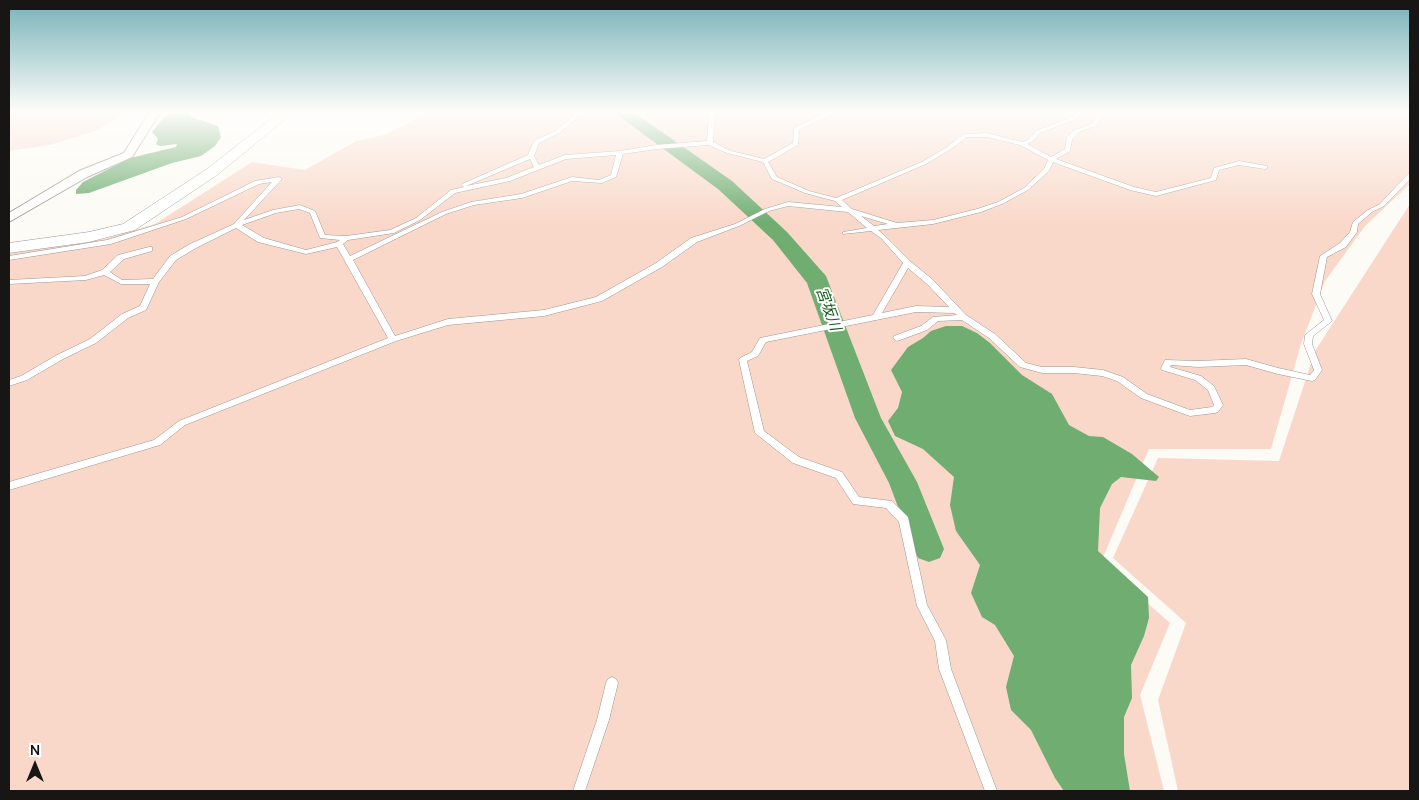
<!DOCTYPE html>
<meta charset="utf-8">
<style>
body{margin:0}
#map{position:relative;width:1419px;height:800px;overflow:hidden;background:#fcfbf5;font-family:Manrope,sans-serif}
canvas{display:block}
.frame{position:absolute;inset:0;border:10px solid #171614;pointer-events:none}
.north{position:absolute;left:10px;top:740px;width:50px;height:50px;-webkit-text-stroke:4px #fff;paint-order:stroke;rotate:0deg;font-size:14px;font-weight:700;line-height:20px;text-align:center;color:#171614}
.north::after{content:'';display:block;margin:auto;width:18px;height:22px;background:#171614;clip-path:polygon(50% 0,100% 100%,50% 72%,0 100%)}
</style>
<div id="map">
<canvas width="1419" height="800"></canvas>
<div class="frame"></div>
<div class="north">N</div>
</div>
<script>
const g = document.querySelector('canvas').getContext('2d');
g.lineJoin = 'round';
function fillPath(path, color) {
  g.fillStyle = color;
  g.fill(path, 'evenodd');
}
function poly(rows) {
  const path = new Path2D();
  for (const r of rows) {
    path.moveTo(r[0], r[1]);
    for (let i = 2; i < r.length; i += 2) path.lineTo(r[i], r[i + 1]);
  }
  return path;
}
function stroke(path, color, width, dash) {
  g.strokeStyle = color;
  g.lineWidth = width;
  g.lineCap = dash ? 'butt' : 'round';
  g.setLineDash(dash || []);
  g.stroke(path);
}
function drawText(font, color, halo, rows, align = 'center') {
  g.font = font + ' Manrope,"Noto Sans JP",sans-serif';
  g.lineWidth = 4;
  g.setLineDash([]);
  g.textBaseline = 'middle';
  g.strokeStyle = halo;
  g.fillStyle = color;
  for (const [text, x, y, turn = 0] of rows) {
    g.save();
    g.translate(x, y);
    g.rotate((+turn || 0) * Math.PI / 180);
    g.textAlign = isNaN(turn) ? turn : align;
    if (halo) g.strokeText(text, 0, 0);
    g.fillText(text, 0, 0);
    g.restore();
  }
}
const green = poly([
 [9,111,129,111,98,130,50,145,9,151],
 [431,111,1410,111,1410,184,1365,226,1325,281,1301,344,1271,449,1149,449,1101,562,1170,623,1140,695,1164,791,9,791,9,253,105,239,155,224,252,162,305,170,356,141,384,135],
 [1410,204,1410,791,1178,791,1158,700,1186,623,1113,558,1158,458,1279,461,1315,351]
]);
const water = poly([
 [169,111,193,111,189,114,194,118,218,126,221,137,215,146,201,156,172,163,89,193,76,194,76,190,83,182,130,158,176,147,177,144,160,146,156,144,158,139,152,132],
 [946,326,962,326,977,333,990,343,1022,375,1052,394,1069,425,1089,436,1103,437,1132,454,1159,477,1156,481,1121,477,1112,484,1100,508,1098,551,1148,597,1149,618,1144,636,1131,665,1132,698,1124,717,1124,754,1130,791,1064,791,1055,778,1031,730,1011,710,1006,687,1014,656,995,625,982,617,971,593,980,565,956,531,950,505,954,477,923,449,895,436,888,421,898,408,902,392,891,370,908,347,923,338,931,331]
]);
const river = poly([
 [612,111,632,111,732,181,787,232,826,276,881,418,917,482,944,549,940,558,929,562,918,558,914,549,889,483,855,418,807,283,773,240,718,189,612,111]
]);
const service = poly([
 [576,111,582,111,574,121,559,133,539,143,534,156,539,165,565,155,620,151,656,145,707,141,709,115,705,111,712,111,715,114,713,142,731,151,764,159,793,143,794,128,830,111,838,111,799,130,798,145,768,162,777,177,809,191,836,198,922,162,947,147,964,134,987,133,1022,142,1028,140,1036,131,1070,118,1075,114,1073,111,1079,111,1081,115,1074,120,1040,133,1032,142,1027,144,1051,157,1065,149,1067,137,1075,130,1092,124,1096,115,1093,111,1099,111,1102,115,1096,126,1079,132,1072,139,1070,151,1056,159,1134,187,1156,192,1211,178,1214,168,1239,161,1267,166,1267,168,1265,169,1239,165,1219,170,1216,180,1156,196,1130,190,1053,162,1049,171,1028,190,1002,204,981,212,933,224,878,230,886,237,910,261,933,280,966,315,995,334,1026,363,1042,367,1074,367,1103,370,1123,377,1147,394,1190,410,1212,407,1214,405,1208,390,1195,380,1162,370,1161,368,1165,360,1198,361,1246,359,1278,368,1310,375,1314,370,1304,344,1305,335,1324,320,1312,294,1320,256,1340,243,1350,232,1353,222,1368,210,1380,204,1408,174,1410,173,1410,179,1384,206,1372,212,1358,224,1357,232,1346,247,1327,257,1320,294,1332,321,1313,336,1312,344,1322,370,1315,380,1312,381,1278,374,1246,365,1198,367,1171,365,1170,367,1201,376,1214,386,1223,405,1218,412,1215,413,1190,416,1187,415,1141,398,1117,381,1102,376,1074,373,1042,373,1020,367,989,338,962,320,938,321,927,330,900,340,897,341,893,338,894,336,921,326,933,317,957,315,954,313,916,312,766,342,758,356,747,361,764,431,799,457,842,472,859,497,892,501,908,517,927,605,946,640,951,669,997,791,985,791,939,669,935,641,917,606,899,522,886,508,853,504,836,478,793,463,755,433,739,360,740,358,752,352,760,338,873,315,903,263,882,239,871,231,843,234,843,232,867,228,848,212,788,206,769,211,739,226,697,242,662,267,602,301,544,316,448,325,396,341,185,425,160,445,9,490,9,482,154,440,179,421,388,338,337,247,306,254,258,242,236,228,196,248,176,260,159,282,146,310,128,318,96,343,63,359,27,380,9,386,9,380,21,376,57,355,90,339,122,314,140,306,150,284,121,284,104,275,86,280,9,284,9,280,85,276,102,270,118,255,149,247,152,247,152,251,124,259,110,272,122,280,153,279,170,256,190,244,234,224,272,182,259,184,186,219,111,244,9,260,9,256,107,240,182,217,255,181,279,177,281,178,281,180,244,220,273,210,300,205,315,211,325,235,346,236,390,230,416,218,451,190,464,187,461,185,462,184,528,155,534,141,555,131,570,119,576,111],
 [967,137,987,137,1020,145,1048,160,1044,169,1024,188,998,202,977,209,933,220,897,223,852,209,842,200,926,164,951,149,967,137],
 [709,145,727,153,763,162,772,179,805,193,835,201,842,207,788,202,765,209,735,224,691,238,656,263,596,297,544,310,448,319,395,336,353,260,446,214,474,205,522,198,572,181,602,183,616,177,623,154,656,149,709,145],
 [616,155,611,175,599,180,572,177,521,194,471,202,442,212,350,256,343,244,348,240,394,233,420,220,455,193,510,181,566,159,616,155],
 [530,159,534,167,506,178,466,186,530,159],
 [299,209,310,213,320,238,340,240,337,242,306,250,264,238,242,225,276,213,299,209],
 [861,216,888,224,874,226,861,216],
 [908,268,927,284,949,307,916,306,882,313,908,268],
 [612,677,616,679,618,683,609,720,585,791,573,791,597,720,606,683,608,679,612,677]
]);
const minor = poly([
 [150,111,161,111,132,157,87,177,9,222,9,213,79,171,124,153,150,111]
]);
const tertiary = poly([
 [281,111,295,111,217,175,135,230,89,242,9,253,9,243,89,232,123,224,207,169,281,111]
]);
const waterNames = [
 ["宮坂川",828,309,70]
];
fillPath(green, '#f9d8c9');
fillPath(water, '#6fad71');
fillPath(river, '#6fad71');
stroke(service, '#9a9893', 1);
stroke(minor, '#9a9893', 2);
stroke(tertiary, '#9a9893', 1);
fillPath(service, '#fff');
fillPath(minor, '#fff');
fillPath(tertiary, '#fff');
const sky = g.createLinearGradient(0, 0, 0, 223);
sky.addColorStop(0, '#77b1b8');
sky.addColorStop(0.5, '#fefdfa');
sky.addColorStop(1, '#fefdfa00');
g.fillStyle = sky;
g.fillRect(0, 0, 1419, 223);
drawText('italic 15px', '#195920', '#fff', waterNames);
</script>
